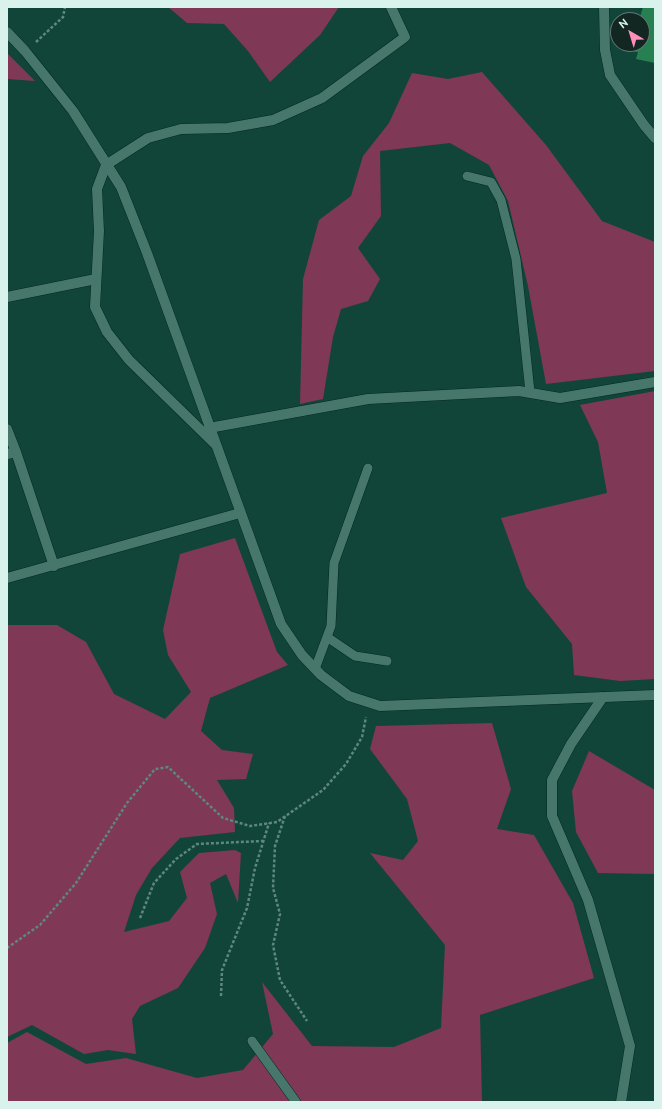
<!DOCTYPE html>
<style>
body{margin:0}
#map{position:relative;width:662px;height:1109px;overflow:hidden;background:#12453a;font-family:Ubuntu,sans-serif}
canvas{display:block}
.frame{position:absolute;inset:0;border:8px solid #d9f2eb;pointer-events:none}
.north{position:absolute;left:610px;top:12px;width:40px;height:40px;box-sizing:border-box;background:#132722;border:1px solid #627872;border-radius:50%;rotate:322deg;font-size:11px;font-weight:700;line-height:16px;text-align:center;color:#d9f2eb}
.north::after{content:'';display:block;margin:auto;width:14px;height:18px;background:#ff8eba;clip-path:polygon(50% 0,100% 100%,50% 72%,0 100%)}
</style>
<div id="map">
<canvas width="662" height="1109"></canvas>
<div class="frame"></div>
<div class="north">N</div>
</div>
<script>
const g = document.querySelector('canvas').getContext('2d');
g.lineJoin = 'round';
function fillPath(path, color) {
  g.fillStyle = color;
  g.fill(path, 'evenodd');
}
function poly(rows) {
  const path = new Path2D();
  for (const r of rows) {
    path.moveTo(r[0], r[1]);
    for (let i = 2; i < r.length; i += 2) path.lineTo(r[i], r[i + 1]);
  }
  return path;
}
function stroke(path, color, width, dash) {
  g.strokeStyle = color;
  g.lineWidth = width;
  g.lineCap = dash ? 'butt' : 'round';
  g.setLineDash(dash || []);
  g.stroke(path);
}
const green = poly([
 [168,7,339,7,320,35,270,82,248,51,224,24,187,23],
 [7,53,35,81,7,79],
 [482,72,546,145,602,221,655,242,655,371,546,384,528,286,508,201,489,165,450,143,380,151,381,216,358,248,380,279,368,301,341,309,333,337,323,399,300,404,303,279,319,220,351,196,363,156,389,123,412,73,448,79],
 [655,391,655,679,620,681,574,675,572,644,526,587,501,518,607,493,598,442,580,405],
 [235,538,277,652,288,665,210,698,201,731,222,750,253,754,246,779,217,780,234,808,235,832,180,838,152,868,136,895,124,932,169,921,187,898,180,872,199,853,235,850,241,853,238,903,226,874,210,883,217,914,205,948,178,988,140,1006,132,1019,136,1054,108,1050,84,1054,32,1025,7,1037,7,625,57,625,86,642,114,694,165,719,191,692,168,655,163,630,180,554],
 [492,723,511,789,497,829,534,835,573,903,594,978,480,1015,482,1102,7,1102,7,1043,27,1032,86,1064,126,1058,197,1078,243,1070,273,1034,262,982,312,1046,394,1047,441,1028,445,945,370,853,403,860,418,841,407,799,370,749,376,726],
 [589,751,655,790,655,874,598,873,576,832,572,791]
]);
const building = poly([
 [643,7,655,7,655,63,636,59,638,52,632,51,633,44,642,44,642,20,639,20]
]);
const path = poly([
 [36,42,63,17,65,7],
 [285,816,275,846,273,888,280,914,273,945,280,980,307,1021],
 [140,918,154,883,176,859,197,844,263,841],
 [7,948,40,925,76,883,127,803,155,769,168,767,223,818,250,826,277,822,323,790,346,764,362,737,366,717],
 [221,996,222,970,247,908,255,868,269,823]
]);
const lane = poly([
 [467,176,491,182,501,200,516,259,530,392],
 [327,637,355,656,387,661],
 [315,669,331,626,334,563,368,468],
 [252,1041,296,1102]
]);
const street = poly([
 [604,7,605,50,610,75,644,125,655,138],
 [7,297,96,279],
 [209,428,368,399,519,391,560,398,655,382],
 [7,429,16,452],
 [215,444,129,360,107,332,95,307,99,231,97,189,106,165,148,138,181,129,228,128,273,120,322,98,405,37,391,7],
 [7,454,16,452,54,566],
 [7,578,240,513],
 [603,697,571,744,552,780,552,816,588,900,630,1046,621,1102]
]);
const secondary = poly([
 [7,32,25,51,73,111,121,187,147,253,281,624,302,655,321,675,349,696,380,706,655,695]
]);
fillPath(green, '#7f3855');
fillPath(building, '#268051');
stroke(lane, '#022921', 10);
stroke(street, '#022921', 11);
stroke(secondary, '#022921', 11);
stroke(path, '#5e877e', 2.5, [3, 2]);
stroke(lane, '#47776b', 9);
stroke(street, '#47776b', 10);
stroke(secondary, '#47776b', 10);
</script>
